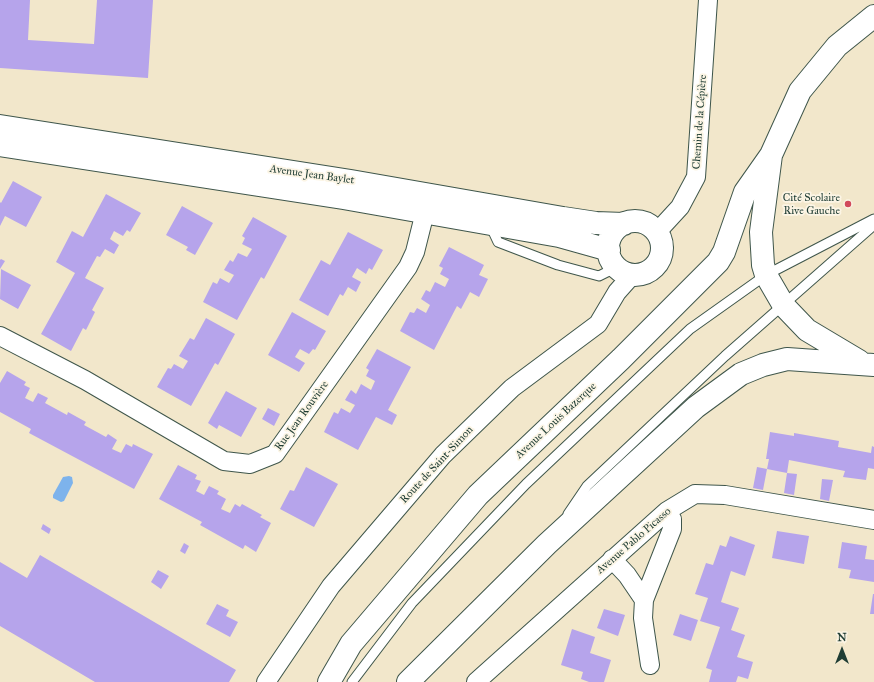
<!DOCTYPE html>
<meta charset="utf-8">
<style>
body{margin:0}
#map{position:relative;width:874px;height:682px;overflow:hidden;background:#f2e7cb;font-family:"IM FELL Great Primer",serif}
canvas{display:block}
.north{position:absolute;left:822px;top:630px;width:40px;height:40px;-webkit-text-stroke:3px #fcf5e5;paint-order:stroke;rotate:0deg;font-size:11px;font-weight:700;line-height:16px;text-align:center;color:#1f3d34}
.north::after{content:'';display:block;margin:auto;width:14px;height:18px;background:#1f3d34;clip-path:polygon(50% 0,100% 100%,50% 72%,0 100%)}
</style>
<div id="map">
<canvas width="874" height="682"></canvas>
<div class="north">N</div>
</div>
<script>
const g = document.querySelector('canvas').getContext('2d');
g.lineJoin = 'round';
function fillPath(path, color) {
  g.fillStyle = color;
  g.fill(path, 'evenodd');
}
function poly(rows) {
  const path = new Path2D();
  for (const r of rows) {
    if (r.length === 3) {
      path.moveTo(r[0] + r[2], r[1]);
      path.arc(r[0], r[1], r[2], 0, 2 * Math.PI);
      continue;
    }
    path.moveTo(r[0], r[1]);
    for (let i = 2; i < r.length; i += 2) path.lineTo(r[i], r[i + 1]);
  }
  return path;
}
function stroke(path, color, width, dash) {
  g.strokeStyle = color;
  g.lineWidth = width;
  g.lineCap = dash ? 'butt' : 'round';
  g.setLineDash(dash || []);
  g.stroke(path);
}
function drawText(font, color, halo, rows, align = 'center') {
  g.font = font + ' "IM FELL Great Primer",serif';
  g.lineWidth = 3.5;
  g.setLineDash([]);
  g.textBaseline = 'middle';
  g.strokeStyle = halo;
  g.fillStyle = color;
  for (const [text, x, y, turn = 0] of rows) {
    g.save();
    g.translate(x, y);
    g.rotate((+turn || 0) * Math.PI / 180);
    g.textAlign = isNaN(turn) ? turn : align;
    if (halo) g.strokeText(text, 0, 0);
    g.fillText(text, 0, 0);
    g.restore();
  }
}
const water = poly([
 [69,476,72,477,73,483,64,501,61,502,53,498,53,495,63,477]
]);
const building = poly([
 [0,0,30,0,28,40,94,44,97,0,153,0,148,78,0,68],
 [13,181,42,197,26,227,5,216,0,226,0,202,1,203],
 [106,194,141,213,130,232,127,230,123,236,114,231,110,239,119,245,114,254,105,249,100,257,97,256,85,278,104,288,92,310,95,312,86,330,83,328,71,351,41,334,75,273,56,262,72,231,83,237],
 [182,206,213,223,195,255,186,250,188,247,166,235],
 [253,217,287,236,264,279,261,277,237,320,203,302,213,282,217,284,220,278,229,283,234,275,224,270,230,260,233,262,238,253,247,257,252,249,242,244,245,238,242,236],
 [348,232,383,250,372,270,369,268,366,274,357,268,352,277,361,282,356,292,348,287,343,296,340,294,328,316,299,300,321,260,330,265],
 [449,247,484,265,479,275,488,279,479,297,470,292,461,309,457,306,434,350,400,331,410,312,414,313,417,308,426,313,430,305,421,299,426,290,430,292,435,282,445,287,449,279,440,274,443,268,439,266],
 [1,259,5,261,0,269,0,260],
 [1,269,31,285,18,309,0,299],
 [292,312,326,331,315,350,313,349,309,354,300,349,295,357,305,363,299,372,268,355],
 [206,318,235,334,218,365,215,363,191,406,157,387,168,368,171,369,174,364,183,369,188,361,179,356,190,338,194,340],
 [377,349,411,367,388,410,397,415,392,425,376,417,358,450,324,432,334,412,338,414,341,408,350,413,355,405,345,400,351,390,356,394,361,384,371,390,375,381,366,376,369,370,366,368],
 [7,371,26,382,24,385,30,388,25,398,33,402,38,393,48,398,45,403,67,415,68,412,86,422,84,425,106,437,108,434,117,440,112,449,121,453,126,444,132,447,133,444,153,454,134,489,29,433,31,429,0,412,0,383],
 [226,391,257,408,241,437,219,425,217,429,208,423],
 [268,408,280,414,274,426,262,419],
 [770,432,794,436,794,433,839,441,838,447,871,453,872,446,874,447,874,469,868,468,866,480,843,477,845,471,789,460,787,473,767,469,763,490,753,488,757,467,767,469,769,459,766,459],
 [178,465,197,475,195,479,201,481,196,491,204,495,209,486,219,491,217,494,226,499,221,509,230,513,235,504,240,507,242,504,262,515,260,517,271,523,256,552,245,545,243,549,200,525,202,522,159,499],
 [306,467,338,484,314,527,280,509,290,490,294,491],
 [787,473,797,474,794,495,784,493],
 [822,479,833,480,829,501,820,499],
 [43,524,51,529,49,534,41,529],
 [777,531,809,536,804,564,772,558],
 [730,536,755,545,745,576,731,571,721,602,739,608,731,630,745,635,737,657,753,662,748,679,738,676,736,682,709,682,712,670,706,668,720,627,700,621,708,598,695,594,706,563,713,565,720,545,726,547],
 [842,542,867,546,865,559,874,560,874,582,849,578,851,570,838,568],
 [184,543,189,546,185,554,180,551],
 [40,555,236,670,229,682,95,682,0,626,0,562,27,578],
 [158,570,169,576,161,589,151,582],
 [873,594,874,594,874,614,870,614],
 [217,604,229,610,226,616,238,622,230,637,206,624],
 [604,609,625,615,618,636,597,628],
 [680,614,698,620,691,641,673,635],
 [572,629,595,637,590,653,611,660,604,682,589,682,581,679,583,672,561,665]
]);
const lane = poly([
 [490,225,498,242,558,265,599,276,617,267],
 [568,514,587,486,725,356,874,225],
 [352,682,412,603,526,484,690,329,766,275,874,219]
]);
const street = poly([
 [657,232,680,207,696,177,708,0],
 [0,336,85,380,224,461,250,464,275,454,408,267,415,252,428,200],
 [612,559,627,575,644,600],
 [650,665,643,618,644,600,672,529,672,519,667,511],
 [266,682,331,586,443,455,512,388,598,324,617,292,633,274],
 [476,682,667,511,695,494,725,495,874,520]
]);
const secondary = poly([
 [0,126,351,181,563,218,596,223,624,224],
 [0,145,343,198,559,236,609,250],
 [635,248,27],
 [859,361,807,330,784,306,766,275,763,265,761,232,771,155,800,91,837,46,874,16],
 [329,682,351,644,478,495,621,359,718,262,724,252,745,192,771,155],
 [408,682,547,544,696,407,741,374,763,365,787,359,874,365]
]);
const markers = [
 [848,204,4,"#d1495b"]
];
const streetNames = [
 ["Chemin de la Cépière",700,122,-86],
 ["Avenue Jean Baylet",312,175,8],
 ["Rue Jean Rouvière",302,416,-54],
 ["Avenue Louis Bazerque",556,421,-43],
 ["Route de Saint-Simon",437,465,-47],
 ["Avenue Pablo Picasso",634,541,-41]
];
const poiNames = [
 ["Cité Scolaire",840,198],
 ["Rive Gauche",840,211]
];
fillPath(water, '#7db3ec');
fillPath(building, '#b6a4eb');
stroke(lane, '#3f564b', 11);
stroke(street, '#3f564b', 20);
stroke(secondary, '#3f564b', 24);
stroke(lane, '#fff', 9);
stroke(street, '#fff', 18);
stroke(secondary, '#fff', 22);
for (const [x, y, r, color] of markers) {
  const dot = new Path2D();
  dot.arc(x, y, r, 0, 2 * Math.PI);
  g.fillStyle = color;
  g.fill(dot);
  stroke(dot, '#fcf5e5', 1.5);
}
drawText('11px', '#1f3d34', '#fcf5e5', streetNames);
drawText('11px', '#1f3d34', '#fcf5e5', poiNames, 'right');
</script>
